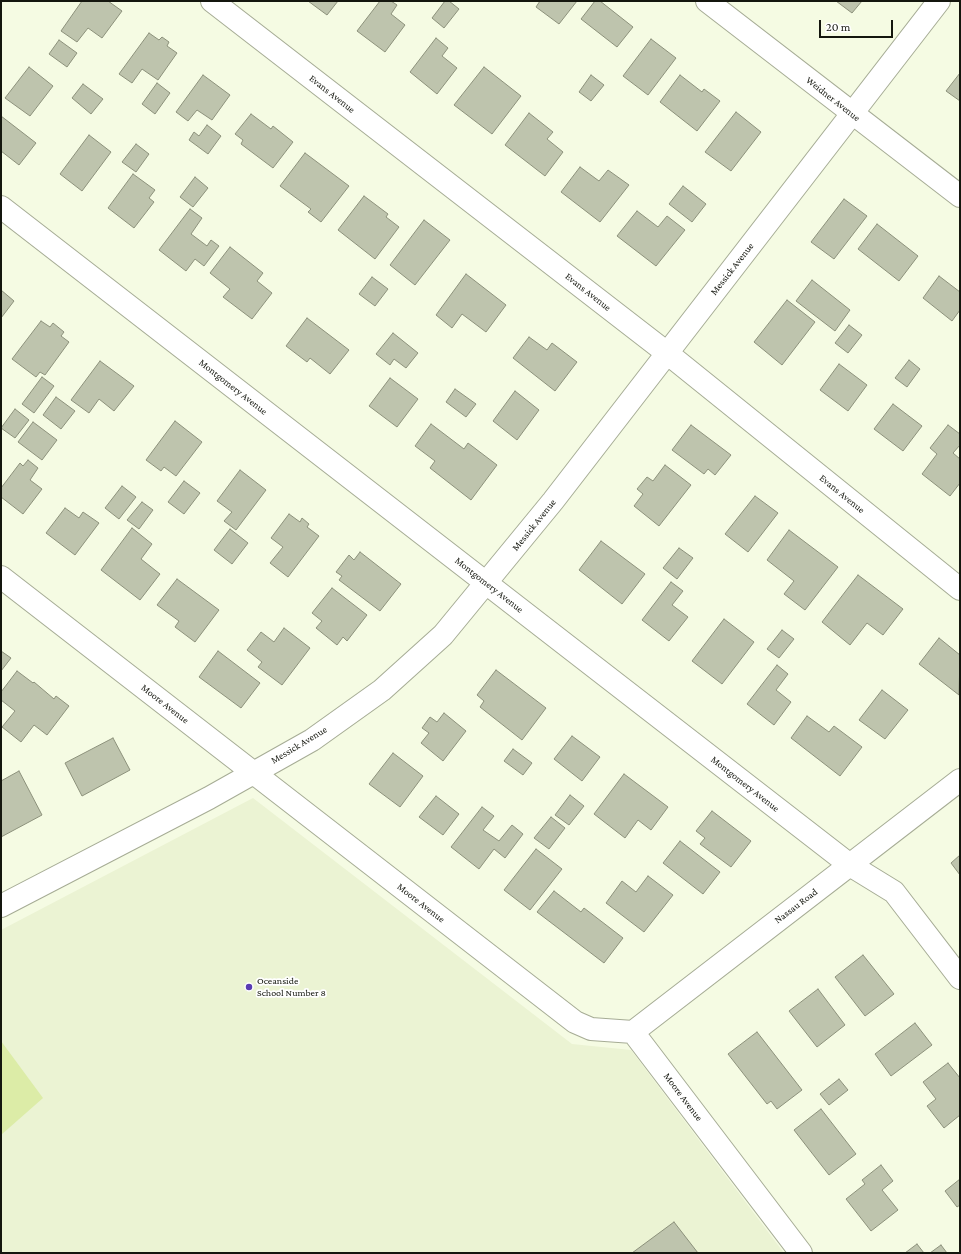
<!DOCTYPE html>
<style>
body{margin:0}
#map{position:relative;width:961px;height:1254px;overflow:hidden;background:#f5fbe3;font-family:"Crimson Pro",serif}
canvas{display:block}
.frame{position:absolute;inset:0;border:2px solid #14160e;pointer-events:none}
.scale{position:absolute;left:819px;top:20px;width:74px;height:18px;box-sizing:border-box;border:2px solid #14160e;border-top:0;padding-left:5px;font-size:12px;line-height:14px;white-space:nowrap;color:#14160e;-webkit-text-stroke:3px #fff;paint-order:stroke}
</style>
<div id="map">
<canvas width="961" height="1254"></canvas>
<div class="frame"></div>
<div class="scale">20 m</div>
</div>
<script>
const g = document.querySelector('canvas').getContext('2d');
g.lineJoin = 'round';
function fillPath(path, color) {
  g.fillStyle = color;
  g.fill(path, 'evenodd');
}
function poly(rows) {
  const path = new Path2D();
  for (const r of rows) {
    path.moveTo(r[0], r[1]);
    for (let i = 2; i < r.length; i += 2) path.lineTo(r[i], r[i + 1]);
  }
  return path;
}
function stroke(path, color, width, dash) {
  g.strokeStyle = color;
  g.lineWidth = width;
  g.lineCap = dash ? 'butt' : 'round';
  g.setLineDash(dash || []);
  g.stroke(path);
}
function drawText(font, color, halo, rows, align = 'center') {
  g.font = font + ' "Crimson Pro",serif';
  g.lineWidth = 3.5;
  g.setLineDash([]);
  g.textBaseline = 'middle';
  g.strokeStyle = halo;
  g.fillStyle = color;
  for (const [text, x, y, turn = 0] of rows) {
    g.save();
    g.translate(x, y);
    g.rotate((+turn || 0) * Math.PI / 180);
    g.textAlign = isNaN(turn) ? turn : align;
    if (halo) g.strokeText(text, 0, 0);
    g.fillText(text, 0, 0);
    g.restore();
  }
}
const built = poly([
 [253,798,572,1044,631,1050,784,1253,1,1253,1,930]
]);
const green = poly([
 [1,1041,43,1098,1,1135]
]);
const building = poly([
 [82,1,108,1,122,11,102,38,88,28,77,42,61,31,82,1],
 [308,1,338,1,327,15,308,1],
 [380,1,391,1,397,5,391,14,405,25,385,52,357,31,380,1],
 [445,1,449,1,459,9,444,28,432,18,445,1],
 [540,1,577,1,559,24,536,7,540,1],
 [595,1,600,1,633,27,617,47,581,19,595,1],
 [836,1,862,1,852,13,836,1],
 [149,33,159,40,162,37,169,42,167,46,177,53,158,80,142,69,132,83,119,74,149,33],
 [436,38,448,48,442,56,457,68,437,94,410,72,436,38],
 [651,39,676,58,648,95,623,76,651,39],
 [59,40,77,53,67,67,49,54,59,40],
 [29,67,53,86,30,116,5,98,29,67],
 [484,67,521,96,492,134,454,105,484,67],
 [960,73,960,101,946,91,960,73],
 [203,75,230,95,212,120,197,110,188,121,176,112,203,75],
 [591,75,604,85,591,101,579,92,591,75],
 [680,75,702,92,704,89,720,101,697,131,660,102,680,75],
 [157,83,170,93,155,114,142,104,157,83],
 [83,84,103,99,91,114,72,98,83,84],
 [736,112,761,132,731,171,705,152,736,112],
 [529,113,553,132,547,139,563,152,545,176,505,145,529,113],
 [251,114,271,129,273,126,293,142,273,168,241,144,243,140,235,134,251,114],
 [1,116,36,143,19,165,1,151,1,116],
 [207,125,221,136,208,154,189,140,194,132,199,136,207,125],
 [89,135,111,152,82,191,60,174,89,135],
 [136,144,149,154,136,172,122,162,136,144],
 [305,153,349,186,321,222,308,212,311,209,280,186,305,153],
 [580,167,599,181,608,170,629,185,600,222,561,192,580,167],
 [133,174,155,190,149,198,154,202,134,228,108,208,133,174],
 [195,177,208,188,193,207,180,197,195,177],
 [683,186,706,204,692,222,669,204,683,186],
 [364,196,388,214,386,217,399,227,375,259,338,230,364,196],
 [844,199,867,216,834,259,811,242,844,199],
 [190,209,202,218,191,234,207,246,211,240,219,246,204,266,195,259,186,271,159,250,190,209],
 [637,211,658,227,667,216,685,230,656,266,617,236,637,211],
 [424,220,450,240,415,285,390,265,424,220],
 [877,224,918,256,899,281,858,249,877,224],
 [230,247,263,273,257,281,272,293,252,319,223,297,230,289,210,273,230,247],
 [466,274,506,305,486,332,462,314,452,328,436,315,466,274],
 [939,276,960,292,960,310,952,321,923,298,939,276],
 [372,277,388,289,375,306,359,294,372,277],
 [812,280,850,310,835,331,796,301,812,280],
 [1,290,14,301,1,318,1,290],
 [787,300,815,322,782,365,754,342,787,300],
 [307,318,349,350,330,374,310,358,307,362,286,346,307,318],
 [41,321,50,327,53,323,64,332,61,336,69,342,45,375,40,372,36,377,12,359,41,321],
 [849,325,862,335,848,353,835,343,849,325],
 [393,333,418,353,406,368,394,359,390,365,376,354,393,333],
 [529,337,547,350,552,343,577,362,555,391,513,358,529,337],
 [909,360,920,369,907,387,895,378,909,360],
 [100,361,134,386,114,411,99,399,89,413,71,400,100,361],
 [839,364,867,385,848,411,820,390,839,364],
 [42,377,54,386,34,413,22,404,42,377],
 [390,378,418,399,397,427,369,406,390,378],
 [455,389,476,404,466,417,446,402,455,389],
 [515,391,539,410,517,440,493,421,515,391],
 [56,397,75,411,61,429,43,415,56,397],
 [893,404,922,426,903,451,874,429,893,404],
 [15,409,29,420,15,438,1,428,15,409],
 [175,421,202,442,176,476,164,467,161,471,146,460,175,421],
 [33,422,57,440,42,460,18,442,33,422],
 [431,424,464,449,468,443,497,465,471,500,430,468,435,461,415,446,431,424],
 [691,425,731,455,715,475,708,469,704,474,672,450,691,425],
 [948,425,960,434,960,445,953,453,960,459,960,483,950,496,922,474,937,454,930,448,948,425],
 [28,460,38,468,30,480,42,489,23,514,1,497,1,488,20,463,23,466,28,460],
 [665,465,691,485,659,526,634,506,643,494,637,489,647,477,653,481,665,465],
 [240,470,266,490,236,530,224,521,232,512,217,501,240,470],
 [184,481,200,493,184,514,168,502,184,481],
 [122,486,136,497,119,519,105,508,122,486],
 [755,496,778,513,748,552,725,534,755,496],
 [142,502,153,510,139,529,127,520,142,502],
 [65,508,79,518,83,512,99,523,75,555,46,533,65,508],
 [289,514,300,522,302,518,309,524,307,527,319,536,288,577,270,563,283,547,271,538,289,514],
 [132,528,152,544,141,559,160,574,140,600,101,570,132,528],
 [230,529,248,543,232,564,214,550,230,529],
 [789,530,838,567,805,610,784,594,794,581,767,560,789,530],
 [601,541,645,574,622,604,579,570,601,541],
 [679,548,693,558,677,579,663,568,679,548],
 [360,552,401,584,380,611,339,580,342,576,336,572,349,555,354,560,360,552],
 [858,575,903,609,883,635,867,623,850,645,822,622,858,575],
 [177,579,219,610,195,642,175,627,179,621,157,605,177,579],
 [671,582,683,591,672,605,688,617,669,641,642,620,671,582],
 [332,588,367,615,347,641,343,637,337,645,316,628,322,621,312,613,332,588],
 [724,619,754,642,722,684,692,661,724,619],
 [284,628,310,648,282,685,258,667,262,662,247,650,261,632,274,642,284,628],
 [782,630,794,639,779,658,767,649,782,630],
 [939,638,960,655,959,695,919,664,939,638],
 [1,651,11,658,1,671,1,651],
 [218,651,260,683,241,708,199,677,218,651],
 [777,665,788,674,776,690,791,702,774,725,747,704,777,665],
 [496,670,546,708,522,740,480,707,484,701,477,695,496,670],
 [17,671,33,683,34,682,54,699,56,696,69,706,47,735,34,725,21,742,2,727,15,711,1,700,1,692,17,671],
 [882,690,908,710,885,739,859,720,882,690],
 [444,713,466,731,443,761,421,743,429,733,422,728,430,717,437,722,444,713],
 [807,716,829,732,834,726,862,747,840,776,791,738,807,716],
 [572,736,600,757,582,781,554,759,572,736],
 [113,738,130,770,82,796,65,763,113,738],
 [513,749,532,763,523,775,504,761,513,749],
 [393,753,423,776,400,807,369,784,393,753],
 [19,771,42,815,1,837,1,781,19,771],
 [624,774,668,807,651,830,638,820,625,838,594,814,624,774],
 [570,795,584,806,569,825,555,815,570,795],
 [436,796,459,814,443,835,419,817,436,796],
 [482,807,494,816,483,830,499,841,512,825,523,834,505,858,494,849,479,869,451,847,482,807],
 [712,811,751,841,731,867,700,844,705,838,696,831,712,811],
 [551,817,565,828,549,849,534,838,551,817],
 [680,841,720,872,703,894,663,863,680,841],
 [536,849,562,869,530,910,504,890,536,849],
 [960,855,960,875,951,863,960,855],
 [648,876,673,895,644,932,606,903,622,881,636,892,648,876],
 [554,891,581,912,584,908,623,938,604,963,537,912,554,891],
 [863,955,894,994,865,1016,835,977,863,955],
 [818,989,845,1025,817,1047,789,1011,818,989],
 [915,1023,932,1045,891,1076,875,1054,915,1023],
 [757,1032,802,1090,777,1109,771,1101,767,1104,728,1054,757,1032],
 [948,1063,960,1078,960,1115,944,1128,927,1106,936,1099,923,1082,948,1063],
 [839,1079,848,1090,829,1105,820,1094,839,1079],
 [821,1109,856,1154,829,1175,794,1130,821,1109],
 [881,1165,893,1181,882,1190,898,1210,871,1231,846,1199,865,1184,862,1180,881,1165],
 [960,1179,960,1205,957,1207,945,1191,960,1179],
 [674,1222,698,1253,632,1253,674,1222],
 [917,1244,924,1253,905,1253,917,1244],
 [941,1245,947,1253,930,1253,941,1245]
]);
const minor = poly([
 [212,1,667,353,960,589],
 [707,1,960,196],
 [1,207,850,865,894,892,960,978],
 [1,577,575,1022,591,1029,633,1032,801,1253],
 [1,906,209,798,312,740,382,690,443,635,553,501,939,1],
 [633,1032,960,780]
]);
const markers = [
 [249,987,4,"#593bb3"]
];
const streetNames = [
 ["Evans Avenue",332,94,38],
 ["Weidner Avenue",833,99,38],
 ["Messick Avenue",732,269,-52],
 ["Evans Avenue",588,292,38],
 ["Montgomery Avenue",233,387,38],
 ["Evans Avenue",842,494,39],
 ["Messick Avenue",534,525,-51],
 ["Montgomery Avenue",489,585,38],
 ["Moore Avenue",165,704,38],
 ["Messick Avenue",299,745,-31],
 ["Montgomery Avenue",745,784,38],
 ["Moore Avenue",421,903,38],
 ["Nassau Road",796,906,-37],
 ["Moore Avenue",683,1097,53]
];
const poiNames = [
 ["Oceanside",257,981],
 ["School Number 8",257,993]
];
fillPath(built, '#ebf3d3');
fillPath(green, '#dceca7');
fillPath(building, '#bec4ad');
stroke(building, '#8c917b', 1);
stroke(minor, '#a6ac95', 24);
stroke(minor, '#fff', 22);
for (const [x, y, r, color] of markers) {
  const dot = new Path2D();
  dot.arc(x, y, r, 0, 2 * Math.PI);
  g.fillStyle = color;
  g.fill(dot);
  stroke(dot, '#fff', 1.5);
}
drawText('10px', '#14160e', '#fff', streetNames);
drawText('10px', '#14160e', '#fff', poiNames, 'left');
</script>
